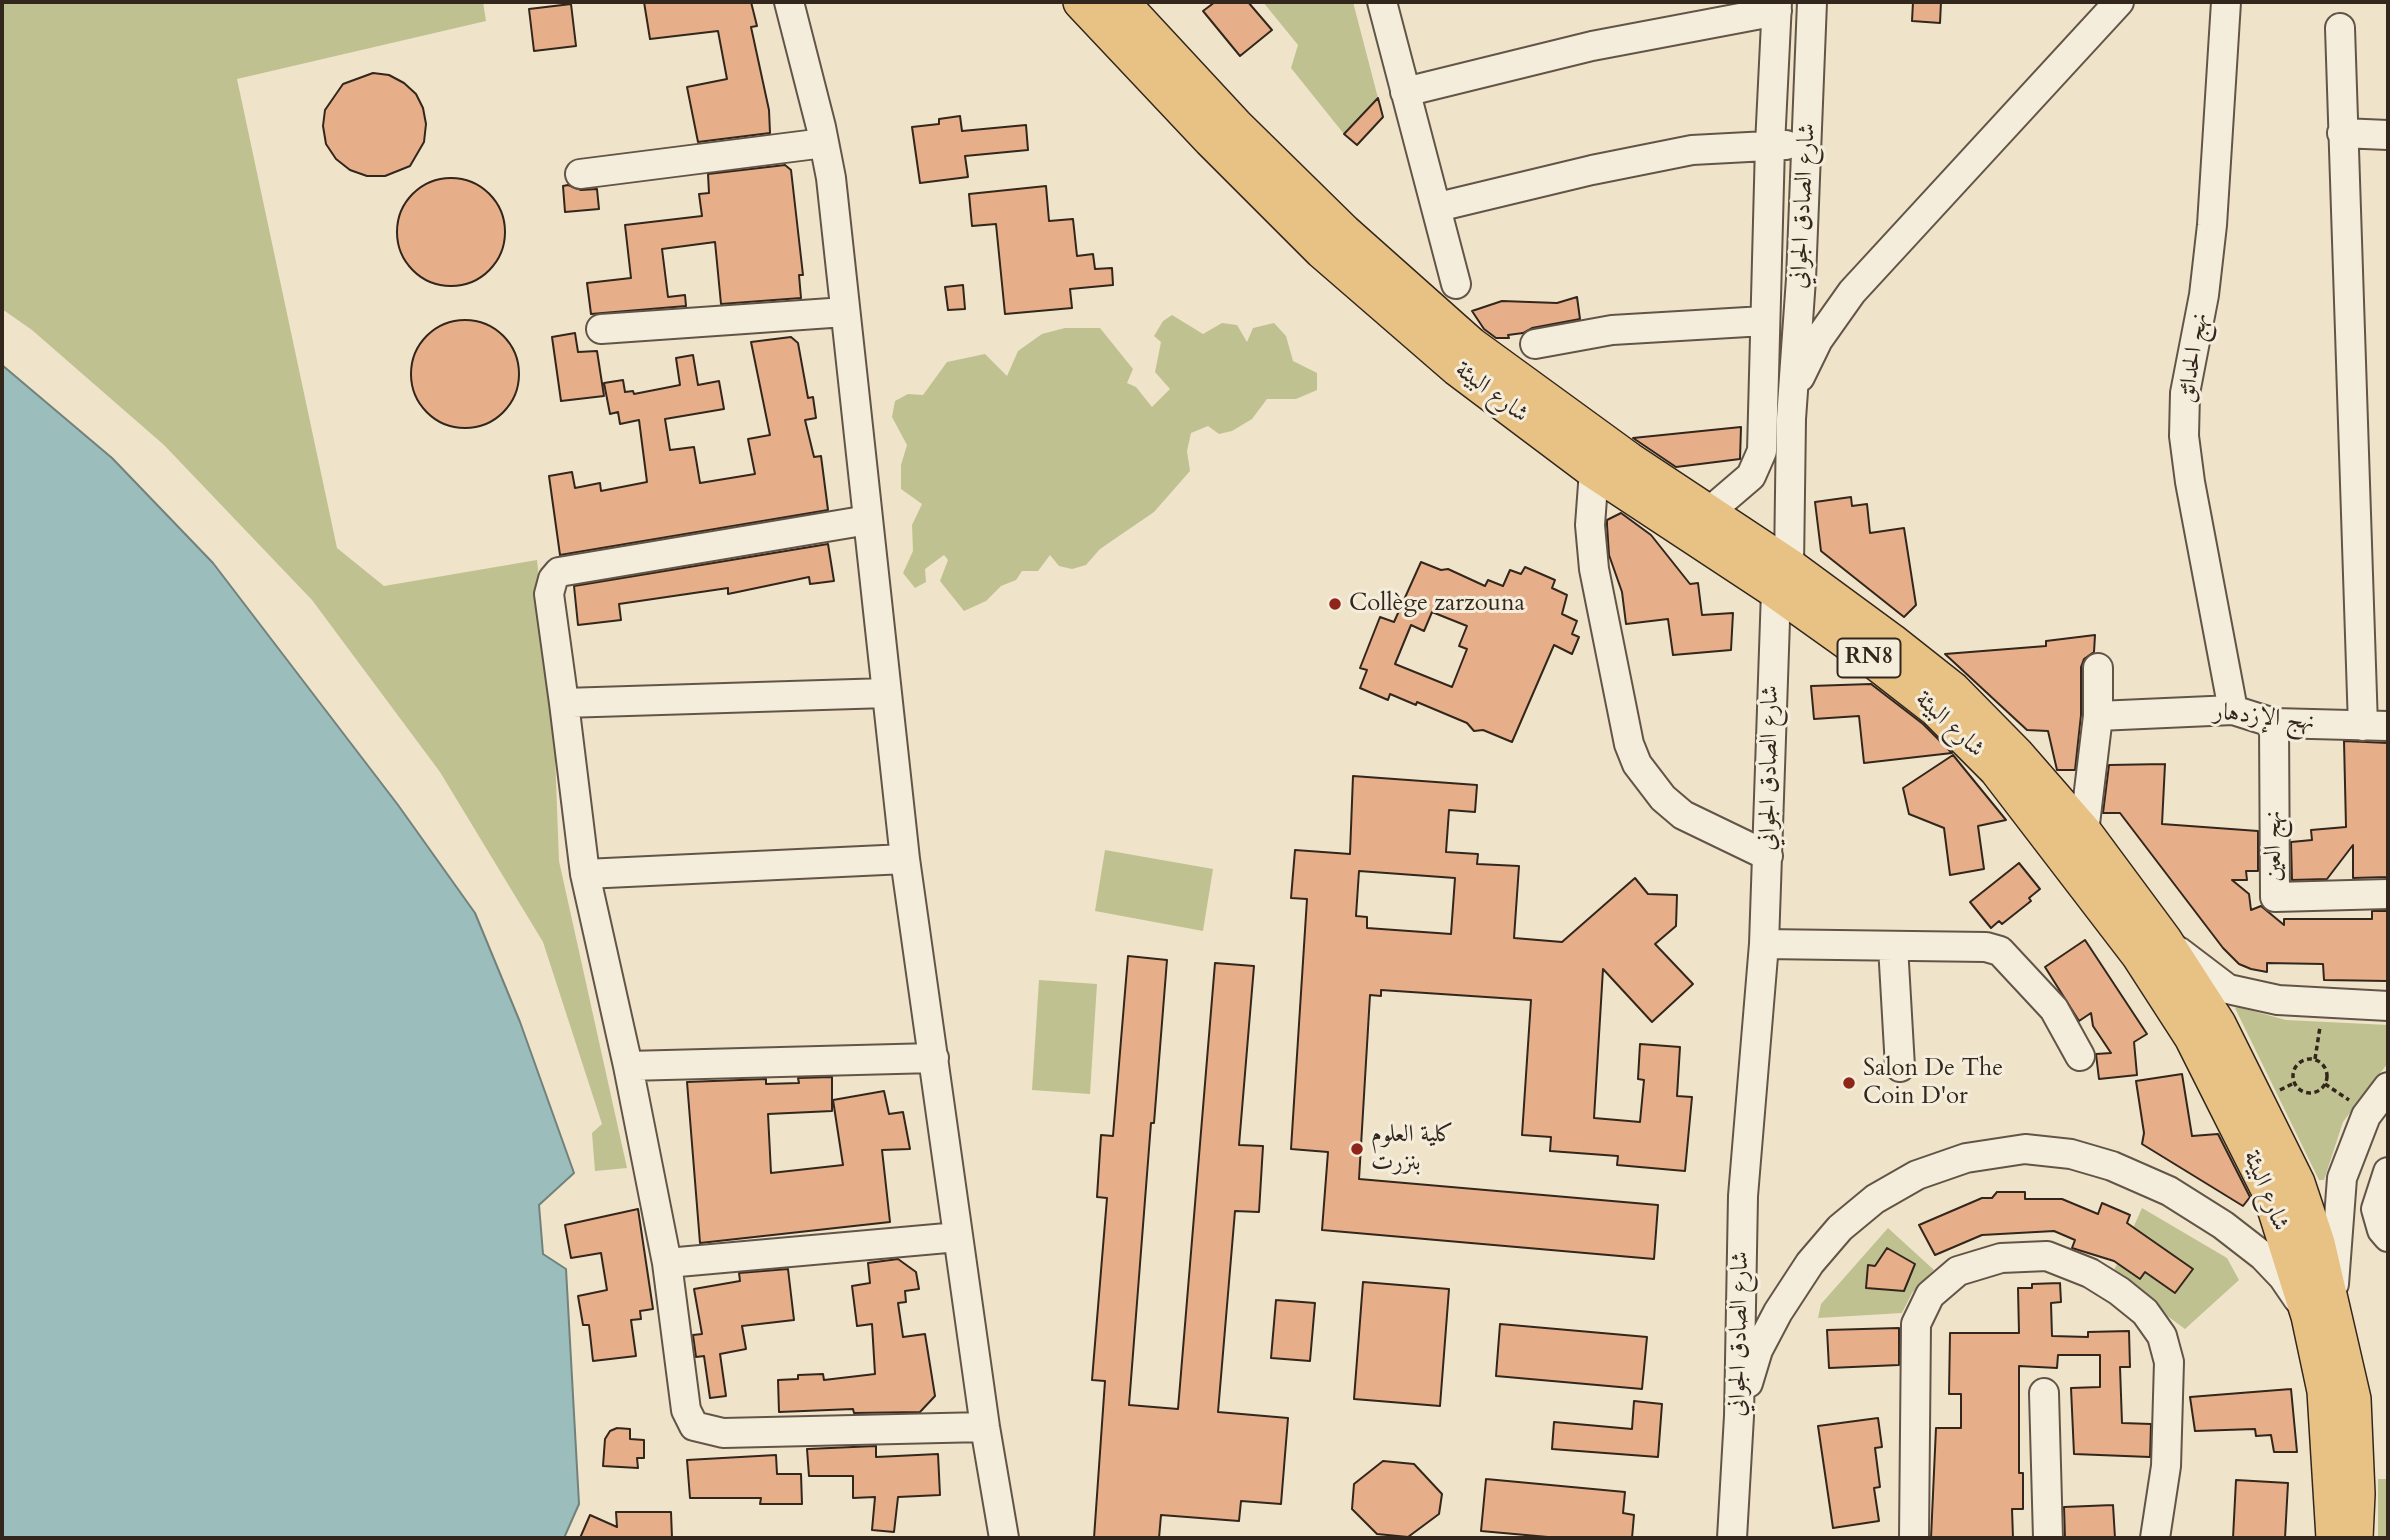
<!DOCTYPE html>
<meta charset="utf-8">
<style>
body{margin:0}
#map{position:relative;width:2390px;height:1540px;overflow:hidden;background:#efe3c9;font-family:Cardo,serif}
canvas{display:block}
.frame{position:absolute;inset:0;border:4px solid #33261c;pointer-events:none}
</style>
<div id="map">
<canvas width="2390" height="1540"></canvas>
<div class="frame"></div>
</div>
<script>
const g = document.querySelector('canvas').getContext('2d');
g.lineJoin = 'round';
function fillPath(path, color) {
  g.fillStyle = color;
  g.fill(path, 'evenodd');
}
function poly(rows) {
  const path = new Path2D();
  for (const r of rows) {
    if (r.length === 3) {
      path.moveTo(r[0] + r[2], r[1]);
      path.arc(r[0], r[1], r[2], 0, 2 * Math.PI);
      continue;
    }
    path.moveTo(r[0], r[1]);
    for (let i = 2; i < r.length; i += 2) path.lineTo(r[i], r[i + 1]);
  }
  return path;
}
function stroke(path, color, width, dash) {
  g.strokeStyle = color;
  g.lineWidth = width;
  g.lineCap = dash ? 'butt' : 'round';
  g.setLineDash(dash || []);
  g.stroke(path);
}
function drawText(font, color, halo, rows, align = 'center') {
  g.font = font + ' Cardo,Amiri,serif';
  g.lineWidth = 6;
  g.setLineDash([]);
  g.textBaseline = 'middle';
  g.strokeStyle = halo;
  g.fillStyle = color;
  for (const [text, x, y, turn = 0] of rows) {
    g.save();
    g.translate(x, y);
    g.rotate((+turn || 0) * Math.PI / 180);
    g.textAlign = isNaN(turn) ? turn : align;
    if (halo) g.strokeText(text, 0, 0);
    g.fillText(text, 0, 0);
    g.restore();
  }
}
const green = poly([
 [2,2,483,2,486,21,237,79,337,548,384,586,537,560,554,728,559,861,627,1168,595,1171,592,1133,602,1124,543,942,440,772,312,600,164,445,32,330,2,309],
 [1263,2,1353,2,1378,98,1344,134,1291,68,1298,45],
 [1172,315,1203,334,1222,323,1237,325,1247,342,1253,328,1274,323,1286,336,1293,361,1317,373,1317,390,1296,399,1267,399,1252,419,1232,431,1219,434,1208,426,1191,433,1187,451,1190,471,1154,512,1100,549,1086,565,1072,569,1059,566,1050,555,1038,571,1022,571,1016,580,1001,586,986,601,964,611,940,581,948,560,944,555,925,569,926,582,915,588,903,573,913,551,912,525,922,504,901,489,901,465,907,445,892,417,895,401,908,394,923,395,947,362,985,354,1007,376,1018,351,1042,334,1065,328,1100,328,1133,369,1127,383,1136,387,1152,407,1170,389,1155,372,1161,342,1154,336,1163,321],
 [1105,850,1213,869,1203,931,1095,911],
 [1039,980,1097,984,1090,1094,1032,1090],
 [2238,1007,2286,1020,2388,1025,2388,1063,2343,1122,2324,1180,2319,1180,2235,1008],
 [2142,1208,2227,1258,2239,1280,2185,1329,2112,1275],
 [1888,1228,1934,1270,1912,1293,1902,1313,1818,1318,1821,1304],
 [2378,1479,2388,1479,2388,1538,2378,1538]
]);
const water = poly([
 [2,365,112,458,213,563,398,805,475,913,520,1022,574,1173,539,1205,543,1254,566,1269,579,1504,564,1538,2,1538,2,365]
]);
const building = poly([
 [644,2,751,2,757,26,751,27,769,110,770,133,698,142,687,87,727,79,718,31,650,39,644,2],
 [1215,2,1248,2,1272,30,1240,56,1203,11,1215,2],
 [1913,2,1941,2,1940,23,1912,21,1913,2],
 [571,4,576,46,534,51,529,9,571,4],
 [373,73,389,75,404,83,416,94,423,108,426,124,424,142,410,166,385,176,367,176,350,170,336,159,326,144,323,126,325,110,343,84,373,73],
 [1378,98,1383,117,1357,145,1344,134,1378,98],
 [960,116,962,131,1026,125,1028,150,965,156,968,177,920,183,912,127,939,124,939,119,960,116],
 [785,165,791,170,803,275,799,275,801,298,721,304,715,242,662,249,668,297,685,295,686,306,591,314,587,283,631,278,625,225,702,216,699,194,709,193,708,174,785,165],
 [451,232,54],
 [568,185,581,190,597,189,599,209,565,212,563,186,568,185],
 [1046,186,1049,221,1073,219,1077,256,1093,254,1095,269,1112,268,1113,285,1070,289,1072,308,1005,314,996,224,972,226,969,194,1046,186],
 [963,285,965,309,948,310,945,287,963,285],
 [1577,297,1580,319,1532,328,1523,333,1508,335,1509,338,1496,338,1484,329,1472,311,1502,301,1557,303,1577,297],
 [465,374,54],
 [575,333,578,352,597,351,604,396,561,401,552,337,575,333],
 [791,337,798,343,808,398,813,397,816,418,805,420,814,457,821,456,828,510,560,555,549,476,572,472,575,488,600,483,601,491,647,482,639,420,620,424,618,412,610,414,604,383,623,380,625,392,633,391,634,394,680,385,676,358,693,355,698,385,719,381,724,409,665,419,670,450,694,447,700,483,755,474,748,439,770,435,751,342,791,337],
 [1741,427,1740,459,1676,467,1633,438,1741,427],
 [1851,497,1852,506,1867,504,1870,533,1904,528,1916,605,1904,617,1821,551,1815,502,1851,497],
 [1621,513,1651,535,1690,584,1698,583,1702,615,1733,613,1731,650,1673,655,1668,619,1626,624,1622,592,1609,555,1607,525,1607,520,1621,513],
 [828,544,834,581,810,584,809,577,728,594,728,588,619,604,621,620,578,625,574,586,828,544],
 [1421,562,1441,570,1448,569,1485,586,1488,580,1503,586,1510,570,1521,574,1525,567,1555,580,1552,588,1567,595,1562,614,1577,621,1572,634,1579,637,1572,654,1554,645,1512,742,1483,730,1474,731,1467,723,1417,702,1416,705,1390,694,1388,700,1360,688,1367,670,1360,668,1380,617,1394,622,1421,562],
 [1432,612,1467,626,1459,646,1467,649,1452,687,1395,664,1411,625,1424,631,1432,612],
 [2095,635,2094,652,2084,659,2081,667,2081,715,2075,770,2057,770,2048,731,2027,730,1945,654,2046,646,2046,641,2095,635],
 [1871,684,1923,724,1952,753,1864,763,1859,716,1814,719,1811,686,1871,684],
 [2344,741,2388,743,2388,877,2353,878,2353,845,2327,879,2292,880,2291,842,2312,840,2311,830,2346,827,2344,741],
 [1953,755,2006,820,1978,826,1984,869,1950,875,1944,828,1909,814,1903,788,1953,755],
 [2165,764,2162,824,2258,831,2258,871,2246,871,2247,880,2232,880,2249,894,2251,910,2261,906,2284,925,2284,919,2372,919,2372,911,2388,911,2388,981,2324,980,2323,964,2267,963,2267,972,2251,969,2239,964,2223,948,2120,813,2103,813,2109,765,2165,764],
 [1353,776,1477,785,1475,812,1449,810,1446,852,1478,854,1477,864,1519,866,1514,938,1562,942,1635,878,1648,894,1677,895,1676,926,1655,944,1693,984,1652,1022,1603,969,1594,1118,1640,1122,1644,1080,1638,1079,1640,1044,1680,1047,1677,1096,1692,1097,1685,1171,1617,1165,1618,1156,1550,1151,1551,1137,1522,1135,1531,1000,1381,990,1381,996,1370,995,1359,1179,1658,1205,1654,1259,1322,1230,1328,1152,1291,1149,1307,899,1291,898,1295,850,1350,854,1353,776],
 [1359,871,1455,878,1451,934,1367,928,1367,917,1356,916,1359,871],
 [2019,863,2040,889,2029,898,2031,901,2002,924,1999,921,1991,928,1970,902,2019,863],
 [2085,940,2147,1034,2134,1042,2137,1075,2099,1079,2096,1054,2111,1053,2093,1026,2091,1013,2079,1021,2045,967,2085,940],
 [1128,956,1167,960,1154,1123,1151,1123,1129,1405,1178,1409,1215,963,1254,966,1239,1145,1263,1146,1259,1212,1235,1211,1218,1412,1288,1418,1281,1504,1241,1501,1239,1521,1161,1515,1159,1538,1094,1538,1105,1381,1092,1380,1107,1198,1097,1197,1101,1135,1113,1136,1128,956],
 [2182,1074,2192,1136,2218,1134,2250,1197,2243,1206,2142,1144,2144,1133,2136,1081,2182,1074],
 [832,1077,832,1111,768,1114,771,1173,843,1165,833,1100,884,1091,889,1114,903,1112,910,1149,882,1150,890,1222,700,1243,687,1082,766,1079,766,1084,799,1083,798,1078,832,1077],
 [1997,1192,2025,1192,2025,1199,2062,1199,2098,1214,2102,1203,2130,1215,2127,1223,2193,1269,2175,1293,2145,1272,2140,1279,2114,1261,2072,1248,2075,1240,2054,1231,1982,1235,1935,1255,1919,1225,1982,1198,1992,1198,1997,1192],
 [638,1209,653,1309,640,1311,641,1319,631,1320,636,1356,593,1361,589,1325,583,1325,578,1296,607,1290,601,1253,571,1258,565,1225,638,1209],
 [1887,1248,1915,1264,1904,1291,1866,1288,1868,1265,1875,1266,1887,1248],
 [898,1259,916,1272,919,1289,905,1291,906,1302,898,1303,903,1337,925,1334,935,1396,920,1412,854,1413,853,1409,779,1412,778,1380,798,1379,798,1375,823,1374,824,1380,875,1374,872,1324,857,1326,852,1286,870,1283,868,1263,898,1259],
 [788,1269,794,1320,742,1326,746,1349,720,1354,726,1396,710,1398,704,1356,696,1357,693,1335,702,1334,694,1289,740,1281,739,1273,788,1269],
 [1363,1282,1449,1289,1440,1406,1354,1399,1363,1282],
 [2060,1283,2061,1302,2051,1303,2052,1336,2088,1337,2088,1332,2129,1331,2130,1367,2120,1367,2122,1423,2151,1424,2150,1457,2074,1454,2071,1388,2100,1387,2100,1355,2058,1355,2057,1368,2019,1366,2019,1473,2023,1473,2023,1509,2012,1509,2013,1538,1931,1538,1936,1428,1961,1428,1961,1394,1949,1394,1950,1333,2019,1333,2018,1288,2032,1288,2032,1284,2060,1283],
 [1276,1300,1315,1303,1310,1361,1271,1358,1276,1300],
 [1500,1324,1647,1337,1642,1389,1496,1376,1500,1324],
 [1899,1328,1899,1365,1829,1368,1827,1330,1899,1328],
 [2291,1389,2297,1452,2274,1452,2271,1435,2256,1436,2255,1429,2195,1431,2190,1397,2291,1389],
 [1634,1401,1662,1404,1658,1457,1552,1449,1554,1422,1632,1429,1634,1401],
 [1878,1418,1882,1447,1875,1448,1880,1487,1874,1488,1879,1521,1833,1528,1818,1426,1878,1418],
 [617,1428,630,1429,630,1439,644,1440,644,1458,637,1458,638,1468,603,1466,605,1439,610,1431,617,1428],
 [876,1446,876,1457,938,1454,940,1495,898,1497,894,1532,872,1530,875,1497,853,1498,853,1476,809,1476,807,1449,876,1446],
 [776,1455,777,1474,801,1474,802,1504,760,1504,761,1498,690,1498,687,1460,776,1455],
 [1383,1461,1414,1464,1442,1494,1439,1514,1408,1537,1377,1534,1352,1509,1354,1484,1383,1461],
 [1486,1479,1625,1492,1623,1513,1634,1515,1632,1538,1559,1538,1481,1531,1486,1479],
 [2236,1480,2288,1483,2285,1538,2233,1538,2236,1480],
 [2113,1505,2115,1538,2065,1538,2064,1507,2113,1505],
 [616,1512,671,1512,672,1538,580,1538,590,1515,617,1527,616,1512]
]);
const path = poly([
 [2310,1076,17],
 [2315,1059,2320,1027],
 [2325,1084,2349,1100],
 [2280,1090,2294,1083]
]);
const minor = poly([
 [789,2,821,127,831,178,905,859,985,1427,1004,1538],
 [1382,2,1456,284],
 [2226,2,2212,225,2204,295,2185,393,2184,436,2190,482,2233,710],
 [2340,28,2363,726],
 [1405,92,1592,46,1777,11],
 [2342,133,2388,135],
 [580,174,824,143],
 [1438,207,1592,170,1692,150,1786,145],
 [601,329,845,312],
 [1535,344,1612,330,1764,321],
 [1800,377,1818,340,1852,292,2119,2],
 [1594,471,1590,525,1594,569,1629,744,1637,764,1663,798,1683,815,1768,856],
 [1709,512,1751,476,1762,451,1770,145,1777,2],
 [887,693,564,703,585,874,628,1066,667,1263,686,1410,694,1426,723,1433,985,1427],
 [564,703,549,594,553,579,559,572,868,520],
 [2098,716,2233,710,2274,723,2388,726],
 [2274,723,2275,897,2388,894],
 [2084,832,2098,716,2098,668],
 [585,874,905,859],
 [1764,944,1986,947,2000,951,2054,1009,2080,1056],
 [1893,946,1900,1067],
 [2178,951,2228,989,2278,1000,2388,1006],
 [628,1066,934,1058],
 [2388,1172,2376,1209,2382,1230,2388,1237],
 [667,1263,958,1237],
 [2334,1284,2342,1178,2366,1116,2388,1087],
 [1748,1383,1758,1350,1778,1312,1810,1263,1840,1228,1875,1199,1917,1175,1966,1158,2025,1149,2071,1154,2112,1166,2169,1191,2223,1225,2263,1256,2283,1277,2298,1299],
 [2044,1393,2048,1538],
 [1732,1538,1739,1416,1743,1196,1764,944,1776,591,1789,566,1791,419,1801,279,1812,2],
 [1914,1538,1916,1324,1930,1295,1958,1271,2001,1258,2047,1256,2090,1273,2119,1291,2145,1312,2162,1336,2169,1362,2166,1466,2155,1538]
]);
const major = poly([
 [1081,2,1211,140,1322,251,1457,368,1594,471,1776,591,1877,663,1936,709,1997,770,2139,955,2192,1037,2270,1192,2309,1316,2325,1391,2334,1538],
 [1121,2,1235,125,1344,232,1471,345,1629,460,1789,566,1891,641,1953,690,2016,754,2084,832,2164,940,2218,1024,2297,1183,2317,1243,2353,1399,2357,1494,2355,1538]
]);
const markers = [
 [1335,604,7,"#8f2418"],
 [1849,1083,7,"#8f2418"],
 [1357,1149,7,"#8f2418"]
];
const shields = [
 [1869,658,63]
];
const shieldNames = [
 ["RN8",1869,658]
];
const streetNames = [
 ["شارع الصادق الجواني",1804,206,-87],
 ["نهج الحدائق",2194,358,-81],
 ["شارع البيئة",1491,393,37],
 ["نهج الإزدهار",2264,718,6],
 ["شارع البيئة",1949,725,43],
 ["شارع الصادق الجواني",1770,768,-89],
 ["نهج العين",2274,846,-90],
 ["شارع البيئة",2265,1191,68],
 ["شارع الصادق الجواني",1740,1334,-89]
];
const poiNames = [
 ["Collège zarzouna",1349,604],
 ["Salon De The",1863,1069],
 ["Coin D'or",1863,1097],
 ["كلية العلوم",1371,1135],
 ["بنزرت",1371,1163]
];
fillPath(green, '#c0c191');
fillPath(water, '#9bbdbc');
stroke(water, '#71817c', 2);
fillPath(building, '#e6af8a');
stroke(building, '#33261c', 2);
stroke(minor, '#625547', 32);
stroke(major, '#33261c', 38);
stroke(path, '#33261c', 3.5, [5, 3.5]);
stroke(minor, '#f5eddc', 28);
stroke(major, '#e8c284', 35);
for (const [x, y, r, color] of markers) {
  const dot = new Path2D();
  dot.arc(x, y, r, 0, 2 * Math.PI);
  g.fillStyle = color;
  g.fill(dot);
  stroke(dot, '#f5eddc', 2.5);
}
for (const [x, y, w] of shields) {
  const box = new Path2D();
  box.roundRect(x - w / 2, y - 19.5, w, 39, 5);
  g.fillStyle = '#f5eddc';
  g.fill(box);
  stroke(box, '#33261c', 2);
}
drawText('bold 23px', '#33261c', null, shieldNames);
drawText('24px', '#33261c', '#f5eddc', streetNames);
drawText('24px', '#33261c', '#f5eddc', poiNames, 'left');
</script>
